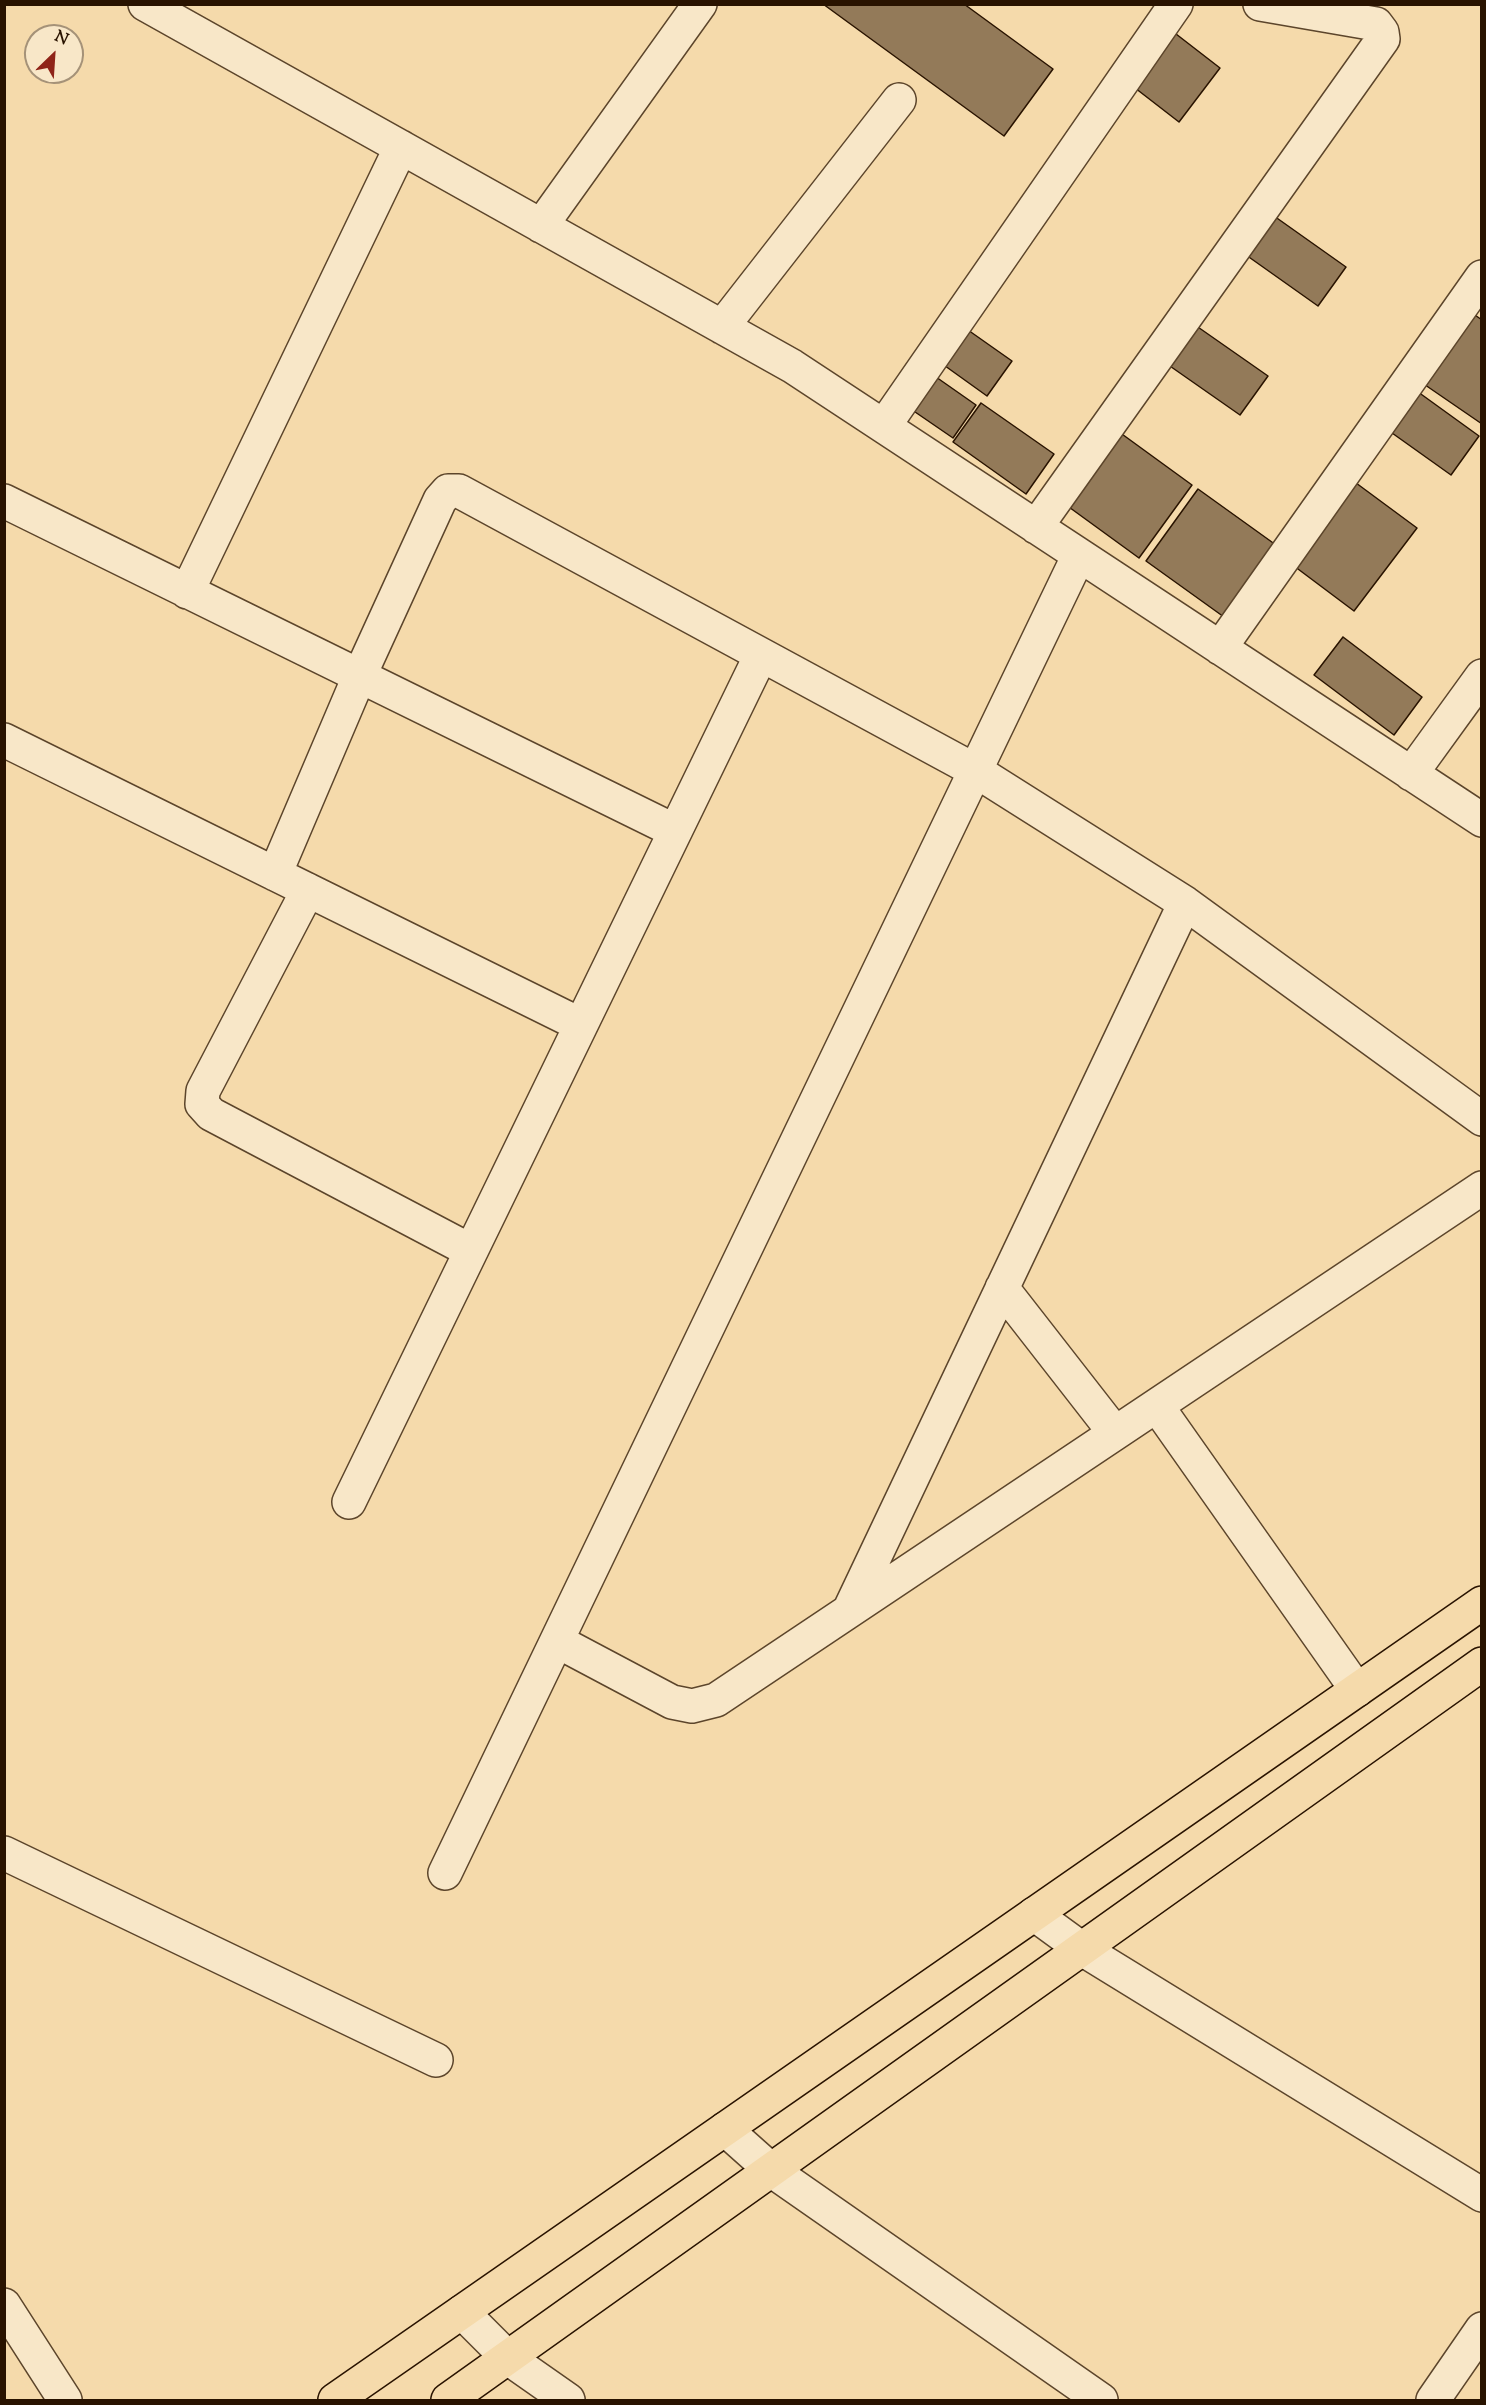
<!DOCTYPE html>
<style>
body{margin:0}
#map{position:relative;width:1486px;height:2405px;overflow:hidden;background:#f5daab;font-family:"Sorts Mill Goudy",serif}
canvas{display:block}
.frame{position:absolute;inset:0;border:6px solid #291300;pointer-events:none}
.north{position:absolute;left:24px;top:24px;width:60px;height:60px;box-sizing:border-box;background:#f8e7c8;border:2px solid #a59278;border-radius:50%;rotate:25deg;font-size:16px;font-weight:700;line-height:24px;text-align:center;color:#291300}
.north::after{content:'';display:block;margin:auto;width:21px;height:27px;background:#8f2418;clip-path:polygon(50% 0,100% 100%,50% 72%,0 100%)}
</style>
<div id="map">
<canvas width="1486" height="2405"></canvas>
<div class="frame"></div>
<div class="north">N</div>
</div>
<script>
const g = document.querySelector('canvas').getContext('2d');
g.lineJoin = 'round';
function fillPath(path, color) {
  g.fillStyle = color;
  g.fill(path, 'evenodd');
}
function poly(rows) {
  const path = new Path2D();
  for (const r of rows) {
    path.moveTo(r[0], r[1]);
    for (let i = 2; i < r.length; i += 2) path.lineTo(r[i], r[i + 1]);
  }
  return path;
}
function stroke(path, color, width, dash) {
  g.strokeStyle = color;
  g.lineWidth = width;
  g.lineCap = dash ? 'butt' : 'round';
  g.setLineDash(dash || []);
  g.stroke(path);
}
const building = poly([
 [823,4,964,4,1053,69,1004,136,823,4],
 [1167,27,1220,68,1179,122,1126,81,1167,27],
 [1274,216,1346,267,1318,306,1246,255,1274,216],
 [1465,308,1482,320,1482,424,1415,378,1465,308],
 [958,323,1012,361,987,396,934,358,958,323],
 [1195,325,1268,376,1240,415,1167,364,1195,325],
 [926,370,976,405,953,438,902,403,926,370],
 [1407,384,1479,436,1451,475,1378,423,1407,384],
 [981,403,1054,454,1026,494,953,442,981,403],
 [1115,429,1192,485,1139,558,1062,502,1115,429],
 [1352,480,1417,528,1354,611,1290,563,1352,480],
 [1198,489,1276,545,1224,617,1146,561,1198,489],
 [1343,637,1422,697,1394,735,1314,675,1343,637]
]);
const minor = poly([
 [145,4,792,366,1482,820],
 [541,226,700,4],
 [722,327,899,100],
 [884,426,1176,4],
 [4,501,675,831],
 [1036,527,1383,39,1382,32,1376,24,1260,4],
 [187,592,401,147],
 [1220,648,1482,277],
 [4,740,581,1025],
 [1411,774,1482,676],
 [275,874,359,677,440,500,448,491,459,491,976,771,1185,903,1482,1119],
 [308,890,203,1091,202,1104,211,1114,471,1251],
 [1002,1288,1115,1433],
 [1157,1406,1357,1690],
 [349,1502,761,655],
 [849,1611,1185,903],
 [557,1641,672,1702,692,1706,716,1700,1482,1188],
 [4,1853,436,2060],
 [445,1873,1079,555],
 [1034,1914,1082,1949,1482,2195],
 [725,2129,771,2170,1101,2400],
 [4,2305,65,2400],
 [462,2312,508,2358,568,2400],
 [1433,2400,1482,2329]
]);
const major = poly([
 [335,2400,1482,1603],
 [448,2400,1482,1664]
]);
fillPath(building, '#937a59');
stroke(building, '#291300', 1.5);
stroke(minor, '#5c452b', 36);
stroke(major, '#291300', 36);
stroke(minor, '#f8e7c8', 33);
stroke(major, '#f5daab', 33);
</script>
